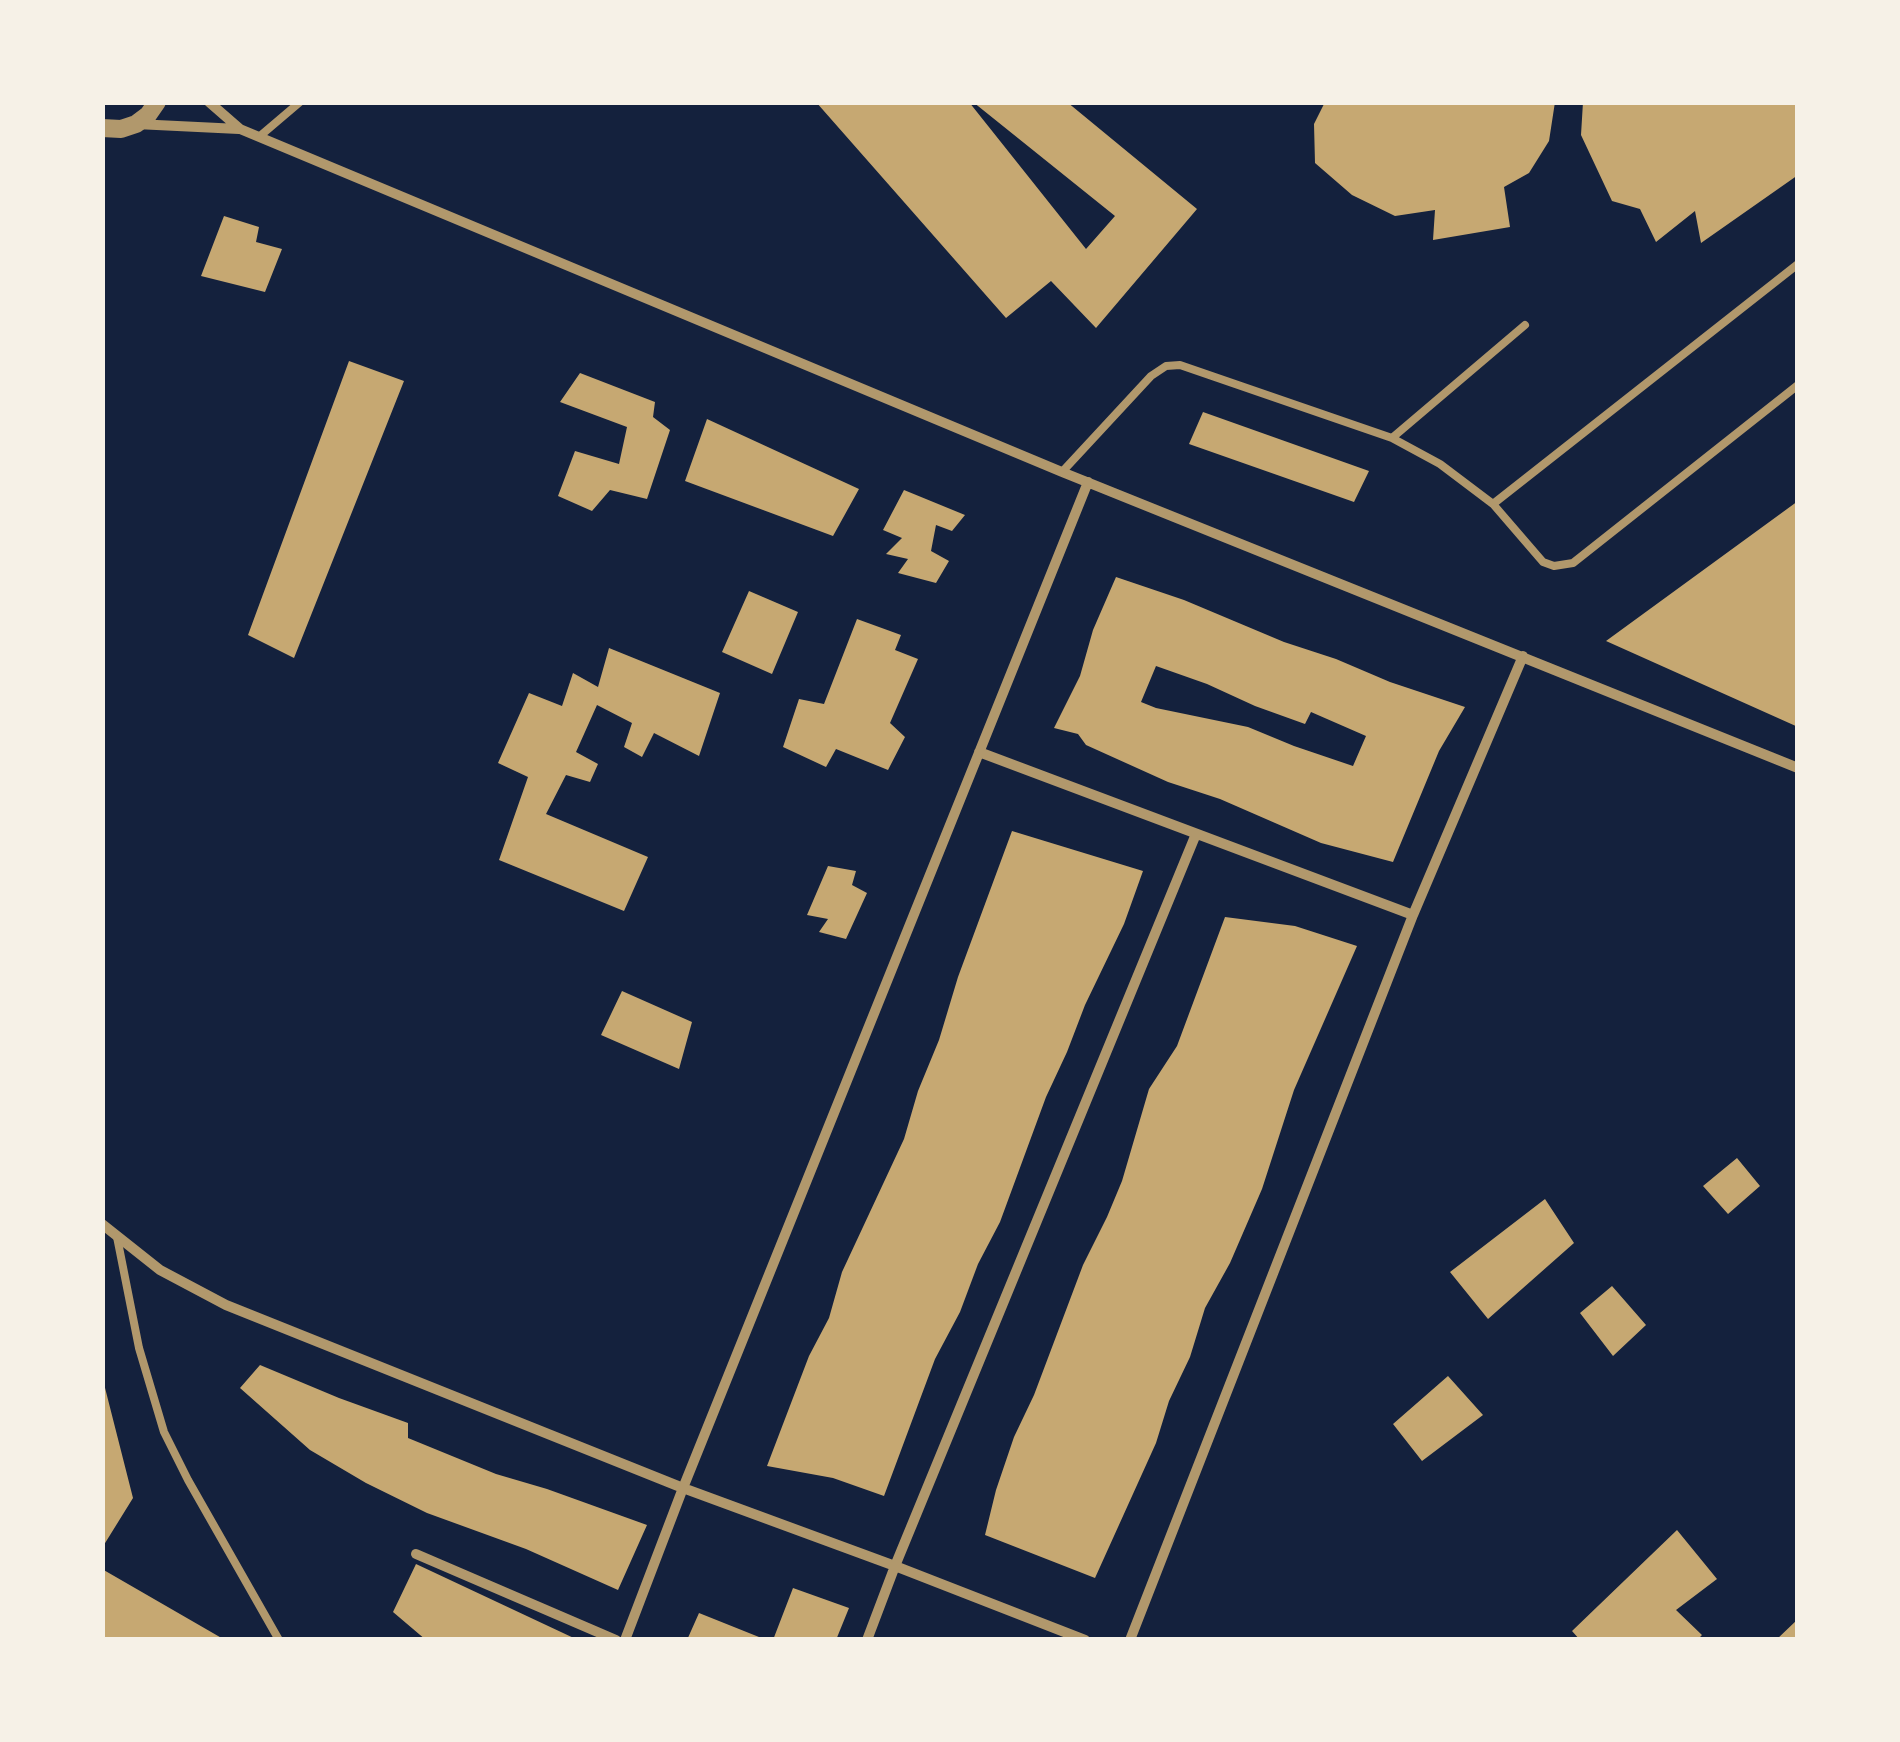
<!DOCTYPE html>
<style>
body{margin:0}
#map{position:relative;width:1900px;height:1742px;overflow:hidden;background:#14213d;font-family:"Nunito Sans",sans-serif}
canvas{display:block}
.frame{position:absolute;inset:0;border:105px solid #f6f1e7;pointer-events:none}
</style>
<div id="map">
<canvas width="1900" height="1742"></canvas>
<div class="frame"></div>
</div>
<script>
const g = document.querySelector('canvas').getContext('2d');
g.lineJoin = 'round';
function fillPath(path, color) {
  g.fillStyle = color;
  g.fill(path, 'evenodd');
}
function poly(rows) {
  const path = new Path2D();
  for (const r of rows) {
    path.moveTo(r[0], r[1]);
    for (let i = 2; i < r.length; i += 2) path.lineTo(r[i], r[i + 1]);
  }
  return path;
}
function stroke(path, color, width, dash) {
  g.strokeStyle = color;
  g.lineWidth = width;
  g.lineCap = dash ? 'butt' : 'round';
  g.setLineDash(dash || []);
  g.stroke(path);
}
const building = poly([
 [816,102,969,102,1086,249,1115,216,973,102,1067,102,1197,209,1096,328,1051,281,1006,318],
 [1325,102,1555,102,1549,141,1529,173,1504,187,1510,227,1433,240,1435,210,1395,216,1352,195,1315,163,1314,124],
 [1583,102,1798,102,1798,175,1701,243,1695,211,1656,242,1640,209,1612,201,1581,135],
 [224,216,259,227,256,242,282,249,265,292,201,276],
 [349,361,404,381,294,658,248,635],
 [580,373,655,402,653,417,670,430,647,499,610,490,592,511,558,496,575,451,619,464,627,427,560,402],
 [1203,412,1369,471,1354,502,1189,444],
 [707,419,859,489,833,536,685,481],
 [904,490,965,515,952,531,936,525,931,551,949,561,936,583,898,573,908,559,886,554,902,538,883,530],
 [1798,501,1798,727,1606,641],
 [1116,577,1184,600,1284,642,1336,659,1390,682,1465,707,1439,751,1393,862,1321,843,1220,799,1168,782,1086,745,1078,734,1054,728,1080,676,1093,630],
 [1156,666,1207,684,1255,706,1305,724,1311,712,1366,736,1353,766,1294,746,1248,727,1156,708,1141,702],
 [749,591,798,612,772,674,722,652],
 [857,619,901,635,895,650,918,659,890,723,905,737,888,770,836,749,826,767,783,747,799,699,824,704],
 [609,648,720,693,699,756,654,733,642,757,624,747,632,723,597,705,576,752,598,764,590,782,566,775,546,814,648,857,624,911,499,860,528,777,498,763,529,693,562,706,573,673,598,687],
 [1012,831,1143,871,1124,924,1085,1005,1067,1052,1046,1097,1000,1222,978,1264,960,1312,935,1359,884,1496,833,1478,767,1466,809,1356,829,1318,842,1272,904,1139,918,1091,939,1040,958,977],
 [828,866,856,871,852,885,867,893,846,939,819,932,828,919,807,915],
 [1225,917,1295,926,1357,946,1294,1090,1262,1189,1230,1263,1205,1308,1190,1357,1169,1401,1156,1443,1095,1578,985,1535,996,1490,1014,1437,1034,1395,1083,1265,1107,1217,1122,1181,1149,1089,1177,1046],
 [622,991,692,1022,679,1069,601,1035],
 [1737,1158,1760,1186,1728,1214,1703,1186],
 [1545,1199,1574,1243,1488,1319,1450,1272],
 [1612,1286,1646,1325,1613,1356,1580,1313],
 [260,1365,339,1398,408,1423,408,1438,496,1474,547,1489,647,1525,618,1590,526,1549,427,1513,366,1483,310,1450,240,1388],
 [102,1376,133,1498,102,1548],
 [1448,1376,1483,1415,1422,1461,1393,1424],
 [1677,1530,1717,1579,1676,1610,1702,1635,1697,1640,1580,1640,1572,1631],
 [416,1564,578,1640,426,1640,393,1612],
 [102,1569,225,1640,102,1640],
 [793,1588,849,1608,836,1640,773,1640],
 [699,1613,764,1639,764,1640,687,1640],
 [1798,1619,1798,1640,1776,1640]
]);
const service = poly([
 [260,136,300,102],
 [1392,438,1525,325],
 [1062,472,1151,376,1166,366,1180,365,1392,438,1440,464,1493,504,1543,562,1554,566,1573,563,1798,385],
 [1493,504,1798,264],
 [117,1237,139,1348,164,1432,188,1480,279,1640]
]);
const minor = poly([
 [209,102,240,129,1062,472,1798,768],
 [136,124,239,129],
 [979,752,1413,915],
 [102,1224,160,1270,226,1305,683,1488,895,1566,1085,1640],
 [416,1554,616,1640],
 [625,1640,683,1488,1088,482],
 [867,1640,895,1566,1196,834],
 [1130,1640,1413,915,1523,656]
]);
const tertiary = poly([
 [102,128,121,129,136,124,148,115,157,102]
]);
fillPath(building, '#c6a872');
stroke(service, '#b1986c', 8);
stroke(minor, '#b1986c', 10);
stroke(tertiary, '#b1986c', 18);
</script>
